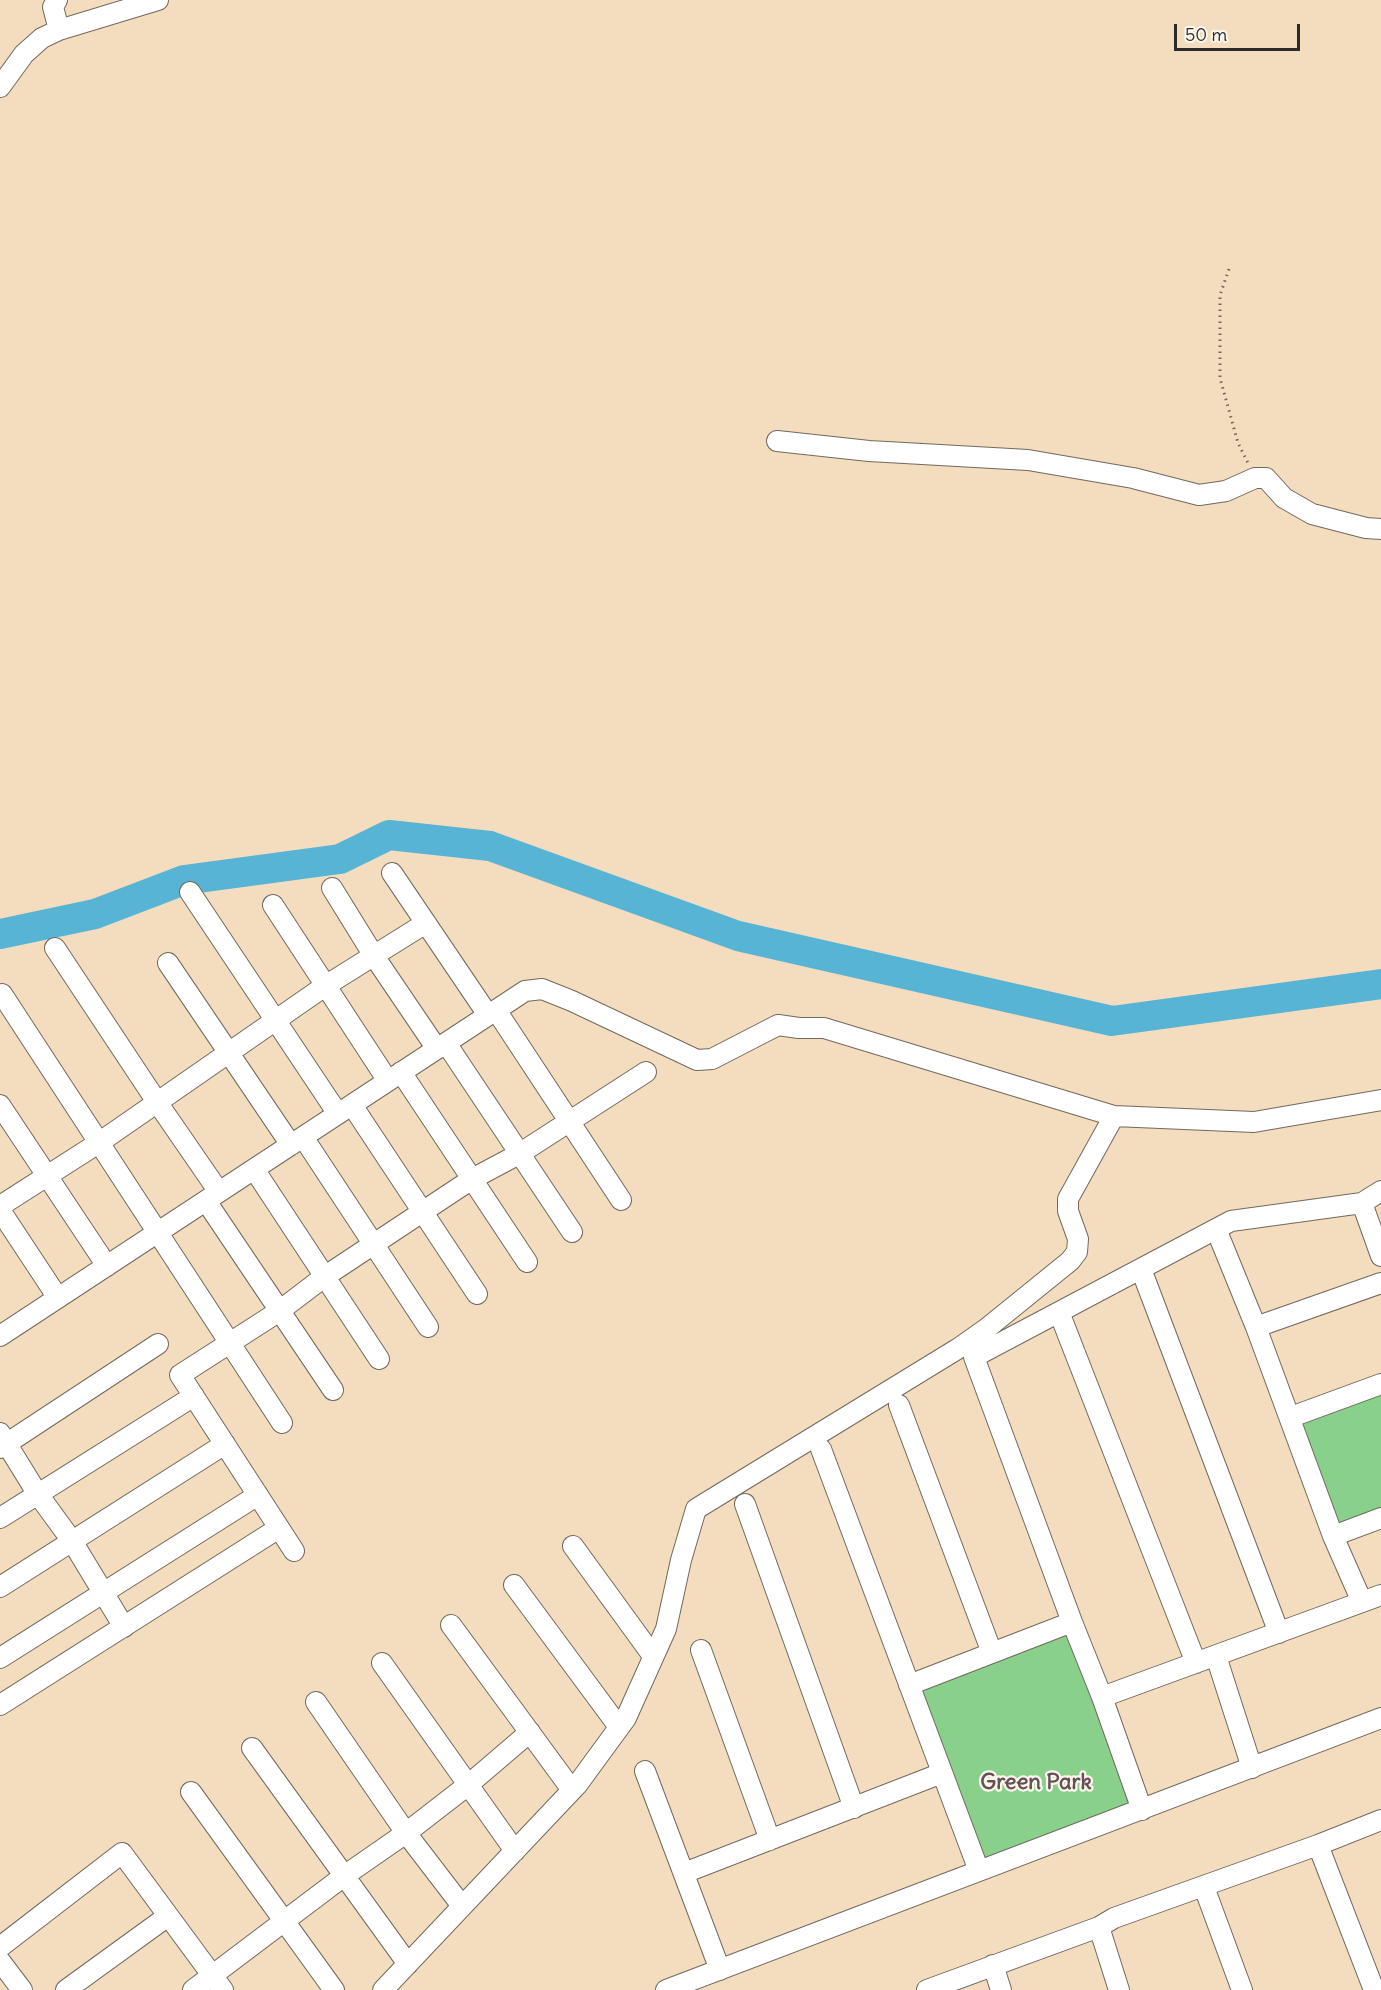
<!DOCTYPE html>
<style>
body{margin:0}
#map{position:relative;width:1381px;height:1990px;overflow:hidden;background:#f3ddbe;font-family:Delius,sans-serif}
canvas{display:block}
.scale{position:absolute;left:1174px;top:24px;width:126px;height:27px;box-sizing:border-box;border:3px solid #2b2b2b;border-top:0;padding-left:8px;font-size:18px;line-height:21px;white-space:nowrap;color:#2b2b2b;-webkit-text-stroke:4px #fbf7ec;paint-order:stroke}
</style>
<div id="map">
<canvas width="1381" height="1990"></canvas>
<div class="scale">50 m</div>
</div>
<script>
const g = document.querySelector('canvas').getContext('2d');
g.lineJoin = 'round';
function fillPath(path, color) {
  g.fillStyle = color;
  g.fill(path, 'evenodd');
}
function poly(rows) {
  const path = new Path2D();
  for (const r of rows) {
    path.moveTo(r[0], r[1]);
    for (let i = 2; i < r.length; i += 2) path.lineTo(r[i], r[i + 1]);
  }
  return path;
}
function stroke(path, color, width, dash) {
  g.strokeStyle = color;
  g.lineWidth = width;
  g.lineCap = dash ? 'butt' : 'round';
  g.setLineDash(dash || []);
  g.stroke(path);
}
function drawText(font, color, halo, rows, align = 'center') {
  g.font = font + ' Delius,sans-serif';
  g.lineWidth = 4.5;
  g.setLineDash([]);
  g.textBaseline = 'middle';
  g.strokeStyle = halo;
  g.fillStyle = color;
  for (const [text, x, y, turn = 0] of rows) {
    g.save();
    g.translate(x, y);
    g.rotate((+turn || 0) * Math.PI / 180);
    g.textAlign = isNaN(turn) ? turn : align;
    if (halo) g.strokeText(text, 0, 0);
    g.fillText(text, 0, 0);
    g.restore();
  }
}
const green = poly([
 [1381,1384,1381,1518,1333,1536,1291,1417],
 [1072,1622,1142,1810,979,1871,909,1685]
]);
const river = poly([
 [0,934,95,914,184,880,340,859,389,835,490,846,738,936,1112,1021,1381,984]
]);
const path = poly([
 [1229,269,1220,295,1220,378,1238,443,1248,463]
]);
const street = poly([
 [57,0,53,7,59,30],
 [0,87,24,54,42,38,59,30,158,0],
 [777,441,869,451,1028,460,1133,478,1199,495,1226,491,1255,478,1266,478,1284,498,1312,514,1366,528,1381,529],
 [392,873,488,1015],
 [332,888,374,956,437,1049],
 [190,892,338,1114],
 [273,905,388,1081],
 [55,948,157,1102,219,1192],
 [168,963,291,1145],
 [2,994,282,1423],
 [496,1010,621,1200],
 [446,1043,572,1232],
 [401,1072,527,1262],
 [0,1105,107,1266],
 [352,1105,477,1294],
 [303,1137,428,1327],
 [254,1169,379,1359],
 [206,1201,333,1390],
 [1362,1203,1381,1256],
 [0,1206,100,1142,325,986,426,923],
 [0,1210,58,1298],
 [1216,1229,1256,1327,1333,1536,1362,1602],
 [1141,1269,1279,1633],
 [1059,1312,1196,1663],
 [1256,1327,1381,1283],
 [0,1336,525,991,542,989,572,1001,697,1060,712,1059,778,1025,799,1028,824,1028,1114,1116,1254,1122,1381,1100],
 [899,1405,992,1653],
 [1291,1417,1381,1384],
 [0,1433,37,1493,72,1541,124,1627],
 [0,1448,158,1344],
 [821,1449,979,1871],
 [745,1504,854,1808],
 [0,1518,194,1396],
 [1333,1536,1381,1518],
 [573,1546,653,1656],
 [294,1551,180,1375,278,1312,324,1277,472,1179,519,1154,646,1072],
 [514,1585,619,1727],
 [0,1587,225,1444],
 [451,1625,572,1790],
 [701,1650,770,1840],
 [1216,1656,1252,1768],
 [0,1658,258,1495],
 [382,1663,515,1851],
 [909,1685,1072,1622],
 [1102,1697,1381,1595],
 [316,1702,406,1833,462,1906],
 [0,1705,279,1528],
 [252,1748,408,1964],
 [645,1771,720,1970],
 [191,1792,334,1990],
 [1142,1810,1102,1697,1072,1622,974,1357,1231,1221,1362,1203,1381,1191],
 [1318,1845,1374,1990],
 [684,1873,942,1773],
 [1204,1887,1242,1990],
 [1099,1927,1119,1990],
 [0,1947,122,1853,223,1990],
 [0,1961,22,1990],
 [993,1965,1001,1990],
 [66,1990,168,1916],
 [193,1990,344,1876,406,1833,468,1785,530,1732],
 [383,1990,577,1785,626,1718,666,1629,681,1560,696,1509,959,1348,986,1329,1070,1261,1077,1252,1078,1239,1068,1211,1068,1199,1114,1116],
 [666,1990,1381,1718],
 [927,1990,1099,1927,1114,1918,1318,1845,1381,1820]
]);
const neighbourhoodNames = [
 ["Green Park",1036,1783]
];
fillPath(green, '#89d08b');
stroke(river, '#57b4d5', 30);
stroke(street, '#71695e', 22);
stroke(path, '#71695e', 3, [1.5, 4.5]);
stroke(street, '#fff', 20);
drawText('bold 22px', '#665058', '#fbf7ec', neighbourhoodNames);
</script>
